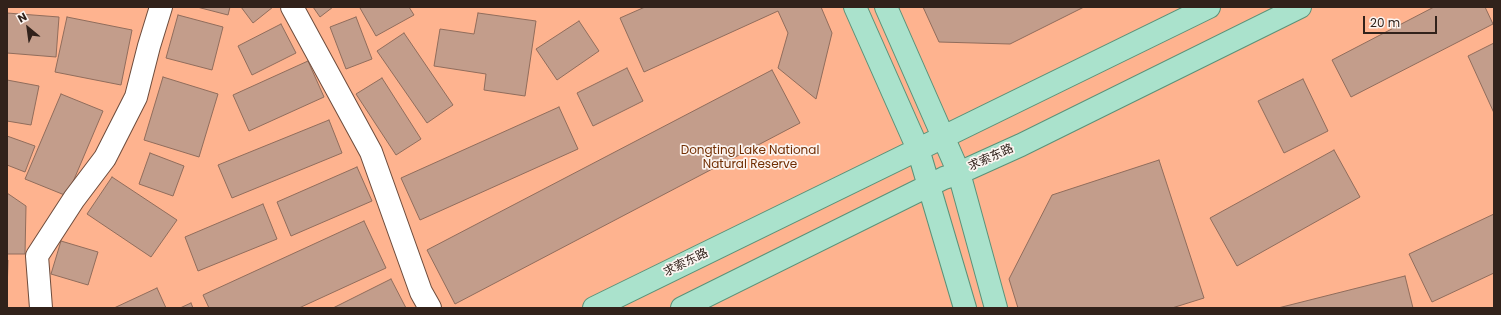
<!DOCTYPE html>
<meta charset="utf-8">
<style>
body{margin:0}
#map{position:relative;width:1501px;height:315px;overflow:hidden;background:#f4cbb8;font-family:Poppins,sans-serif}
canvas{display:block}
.frame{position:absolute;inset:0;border:8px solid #31221b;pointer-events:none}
.north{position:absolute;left:8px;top:8px;width:40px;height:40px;-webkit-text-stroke:3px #fcf4f0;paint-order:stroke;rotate:331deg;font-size:11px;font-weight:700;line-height:16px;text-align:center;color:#31221b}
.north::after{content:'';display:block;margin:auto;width:14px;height:18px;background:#31221b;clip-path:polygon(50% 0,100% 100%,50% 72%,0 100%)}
.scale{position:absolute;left:1363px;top:16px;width:74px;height:18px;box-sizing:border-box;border:2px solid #31221b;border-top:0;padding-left:5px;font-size:12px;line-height:14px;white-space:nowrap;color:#31221b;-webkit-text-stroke:3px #fcf4f0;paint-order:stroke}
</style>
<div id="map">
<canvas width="1501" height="315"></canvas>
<div class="frame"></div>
<div class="north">N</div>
<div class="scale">20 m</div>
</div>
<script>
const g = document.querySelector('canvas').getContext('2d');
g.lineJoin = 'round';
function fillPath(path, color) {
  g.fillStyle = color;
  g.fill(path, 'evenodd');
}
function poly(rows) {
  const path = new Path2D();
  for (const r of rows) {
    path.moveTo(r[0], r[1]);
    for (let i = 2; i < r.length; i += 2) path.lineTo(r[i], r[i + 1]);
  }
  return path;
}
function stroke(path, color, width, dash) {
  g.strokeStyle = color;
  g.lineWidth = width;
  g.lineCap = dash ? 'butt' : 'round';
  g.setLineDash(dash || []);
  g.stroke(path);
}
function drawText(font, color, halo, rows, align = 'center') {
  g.font = font + ' Poppins,"Noto Sans SC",sans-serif';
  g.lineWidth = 3.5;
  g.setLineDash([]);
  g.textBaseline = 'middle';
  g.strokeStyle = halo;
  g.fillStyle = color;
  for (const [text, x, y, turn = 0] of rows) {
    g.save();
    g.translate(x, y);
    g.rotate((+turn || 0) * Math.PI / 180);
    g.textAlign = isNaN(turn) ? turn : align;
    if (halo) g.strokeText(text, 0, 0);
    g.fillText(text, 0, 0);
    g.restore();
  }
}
const green = poly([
 [7,7,1494,7,1494,308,7,308]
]);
const building = poly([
 [197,7,230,7,228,15,197,7],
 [241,7,273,7,253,23,241,7],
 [313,7,333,7,320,17,313,7],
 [363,7,409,7,414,15,376,36,360,8,363,7],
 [645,7,821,7,832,33,816,99,778,68,788,33,778,11,644,72,620,18,645,7],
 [923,7,1084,7,1010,44,939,42,923,7],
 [1434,7,1485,7,1493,24,1351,97,1332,60,1434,7],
 [7,13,59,17,56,57,7,53,7,13],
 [478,13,536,21,525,96,484,90,486,74,434,66,440,29,474,34,478,13],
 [178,15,223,27,212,70,166,58,178,15],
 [67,17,132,30,121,85,55,72,67,17],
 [356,17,372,59,346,69,330,27,356,17],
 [579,21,599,51,557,80,536,49,579,21],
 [281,24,296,53,252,75,238,46,281,24],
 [404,33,453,105,427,123,377,51,404,33],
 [1494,43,1494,113,1468,56,1494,43],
 [308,61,324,97,249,131,233,95,308,61],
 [627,68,643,101,593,126,577,93,627,68],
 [772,70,800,123,455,304,427,250,772,70],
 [163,77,218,94,199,157,144,140,163,77],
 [382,78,421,139,396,155,356,94,382,78],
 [1303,79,1328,131,1284,153,1258,101,1303,79],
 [7,80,39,86,31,125,7,121,7,80],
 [61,94,103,111,67,196,25,179,61,94],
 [559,107,578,149,420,220,401,178,559,107],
 [329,120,342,153,232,198,218,165,329,120],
 [7,136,35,146,25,172,7,165,7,136],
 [1334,150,1360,197,1237,266,1210,218,1334,150],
 [150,153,184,166,173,196,139,184,150,153],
 [1159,160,1204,298,1172,308,1018,308,1009,279,1052,195,1159,160],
 [357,167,372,201,291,236,277,202,357,167],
 [112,177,177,220,151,257,87,214,112,177],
 [7,193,26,206,25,254,7,254,7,193],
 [263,204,277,239,198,271,185,237,263,204],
 [1494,214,1494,273,1432,302,1409,254,1494,214],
 [364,221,386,268,299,308,209,308,203,295,364,221],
 [61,241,98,252,88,285,51,274,61,241],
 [7,260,8,260,7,294,7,260],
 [1405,276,1413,308,1278,308,1405,276],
 [391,279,406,308,333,308,391,279],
 [157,288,166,308,114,308,157,288],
 [191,303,193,308,180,308,191,303]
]);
const minor = poly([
 [292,7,371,152,421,292,430,308],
 [41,308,37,256,74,199,105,158,136,97,149,46,161,7]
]);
const major = poly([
 [855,7,918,149,965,308],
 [886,7,959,173,996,308],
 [594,308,1209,7],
 [682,308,944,178,959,173,1021,145,1300,7]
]);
const parkNames = [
 ["Dongting Lake National",750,151],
 ["Natural Reserve",750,165]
];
const streetNames = [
 ["求索东路",991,158,-24],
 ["求索东路",686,263,-26]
];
fillPath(green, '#feb38f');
fillPath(building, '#c39d8b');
stroke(building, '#916d5c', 1);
stroke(minor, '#6e4c3c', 24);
stroke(major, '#5b9278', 24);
stroke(minor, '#fff', 22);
stroke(major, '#aae2cc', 22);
drawText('12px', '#712e03', '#fcf4f0', parkNames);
drawText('12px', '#31221b', '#fcf4f0', streetNames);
</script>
